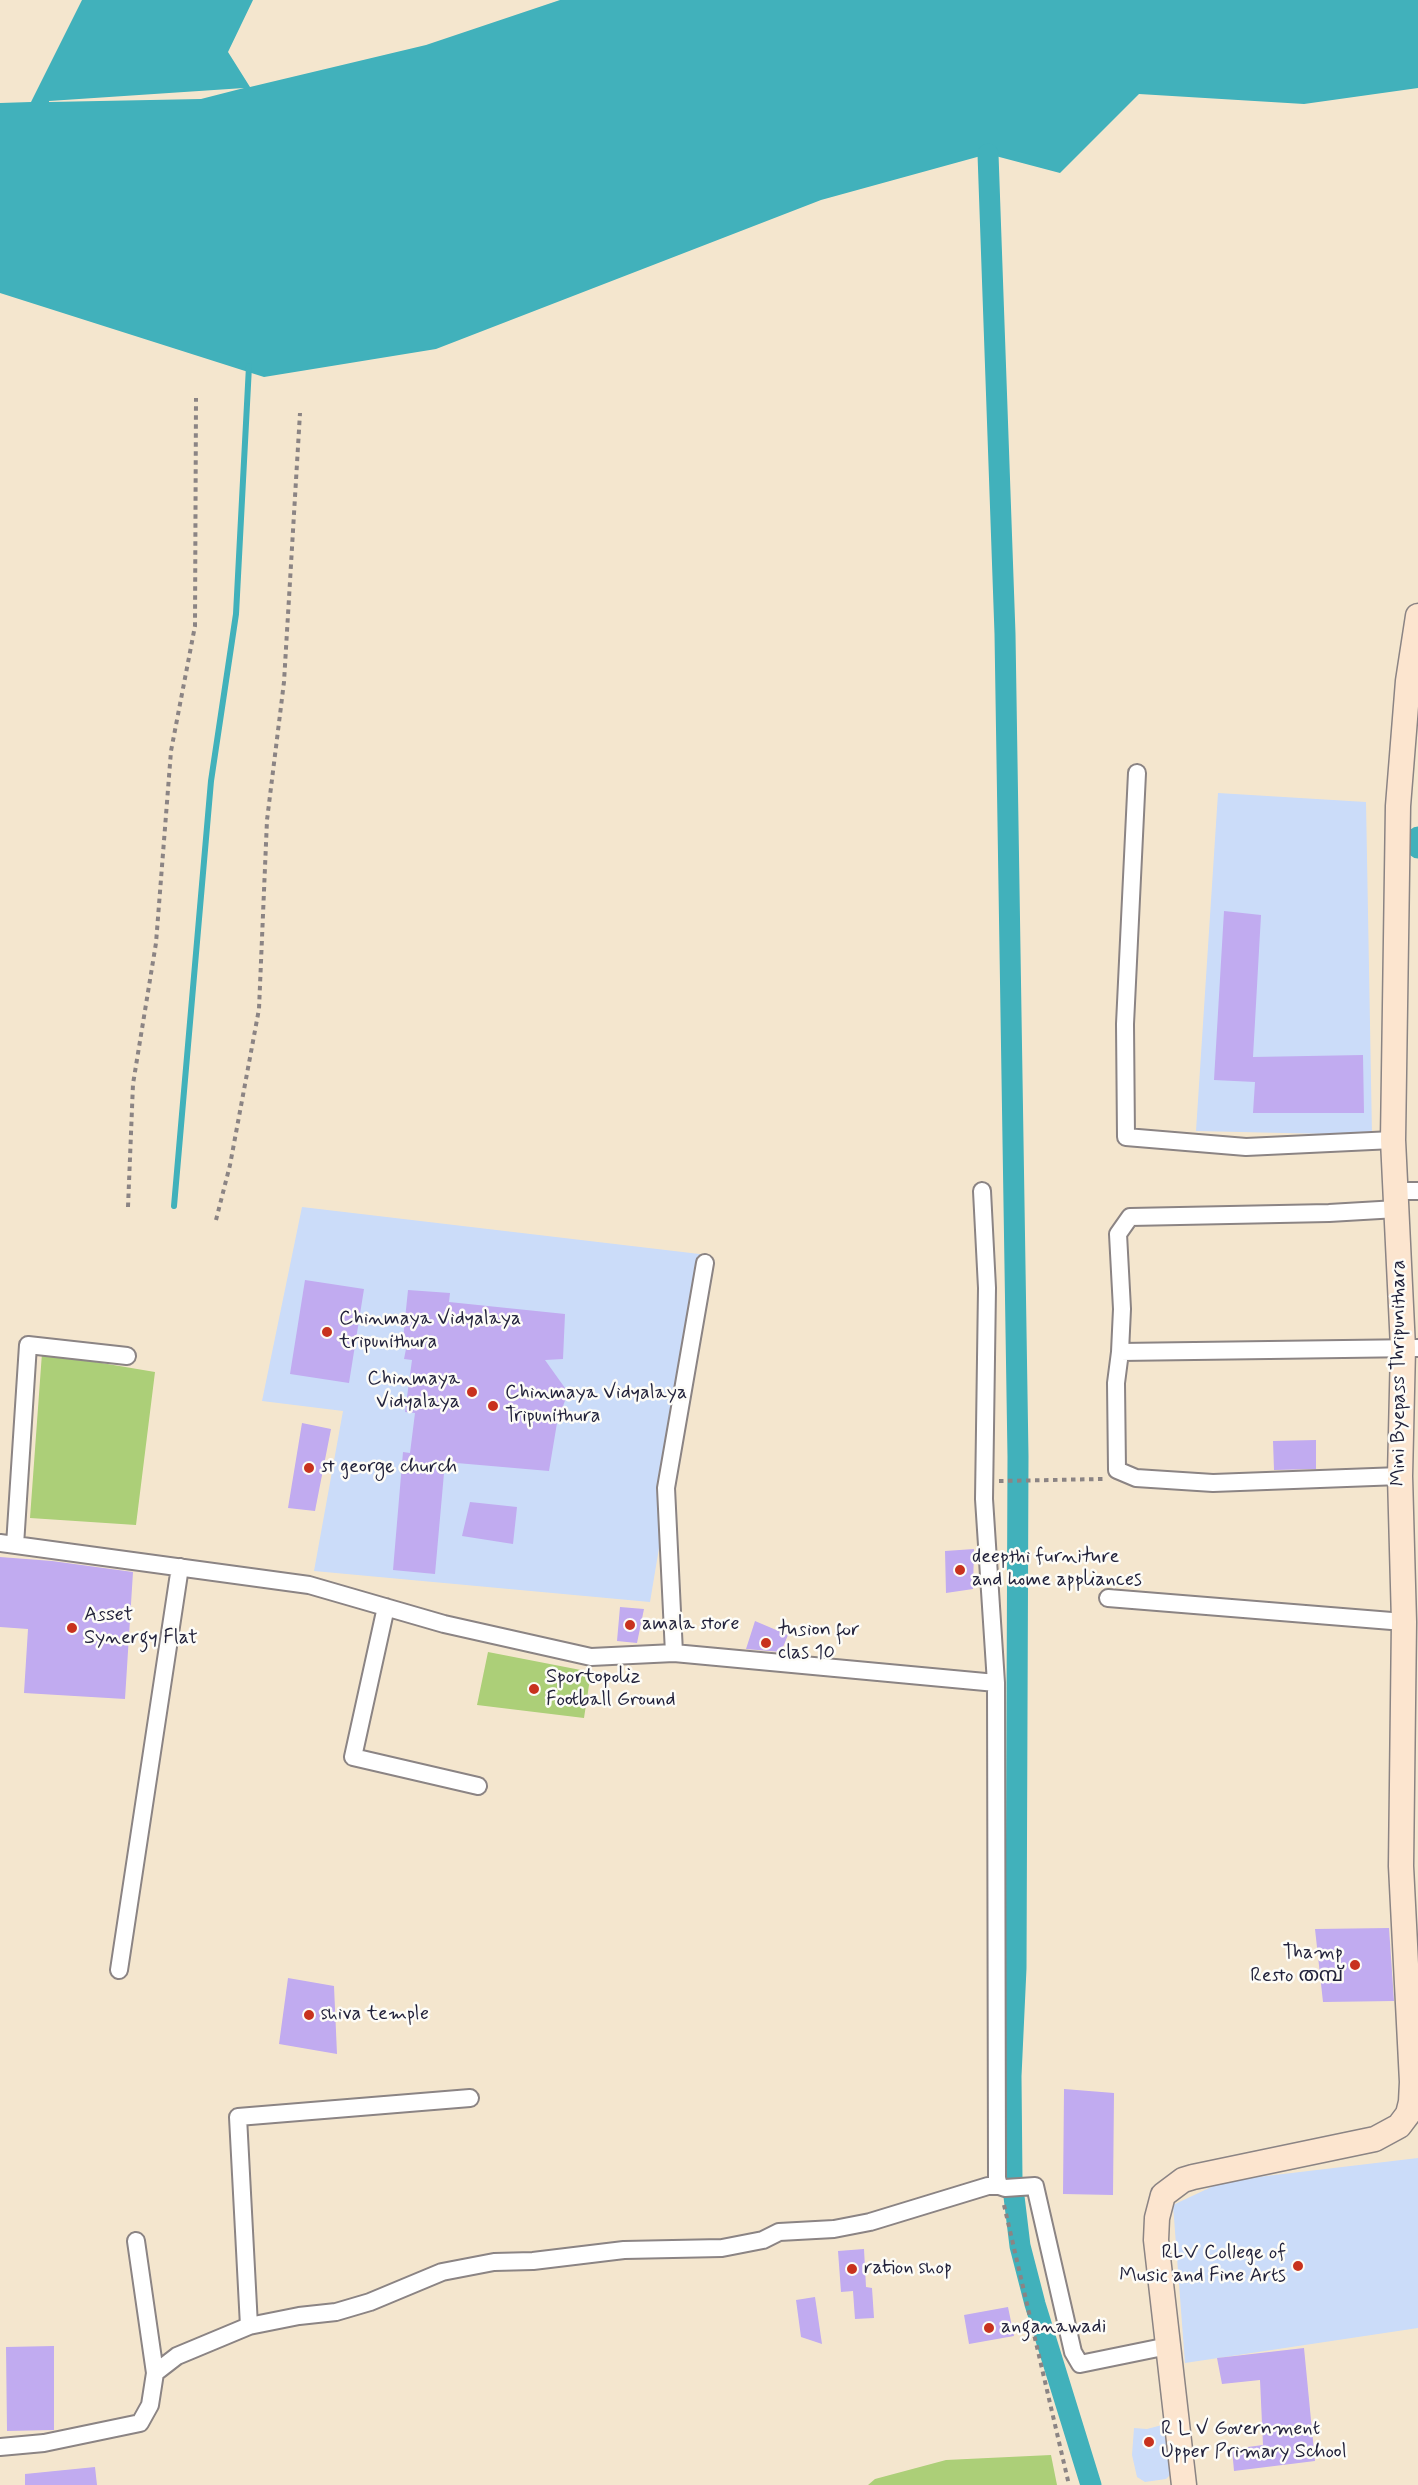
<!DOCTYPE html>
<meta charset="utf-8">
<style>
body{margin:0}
canvas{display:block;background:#f4e6ce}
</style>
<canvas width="1418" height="2485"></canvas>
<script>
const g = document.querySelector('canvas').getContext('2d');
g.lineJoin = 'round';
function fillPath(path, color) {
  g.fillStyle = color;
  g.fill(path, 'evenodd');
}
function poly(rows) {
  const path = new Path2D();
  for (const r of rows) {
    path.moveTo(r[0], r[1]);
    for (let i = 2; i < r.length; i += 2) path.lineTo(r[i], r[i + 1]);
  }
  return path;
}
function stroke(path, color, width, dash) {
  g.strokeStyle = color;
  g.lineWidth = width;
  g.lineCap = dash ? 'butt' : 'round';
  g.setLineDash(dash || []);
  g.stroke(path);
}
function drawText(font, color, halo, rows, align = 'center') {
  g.font = font + ' Mynerve,"Noto Sans Malayalam",sans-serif';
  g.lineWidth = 5;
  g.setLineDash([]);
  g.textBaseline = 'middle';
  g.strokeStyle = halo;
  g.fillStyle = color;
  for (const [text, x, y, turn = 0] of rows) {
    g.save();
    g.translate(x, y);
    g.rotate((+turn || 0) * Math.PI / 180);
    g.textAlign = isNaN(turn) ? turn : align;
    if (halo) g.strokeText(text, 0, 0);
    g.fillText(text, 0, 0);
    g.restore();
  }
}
const built = poly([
 [1218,793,1366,802,1372,1135,1196,1131],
 [302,1207,708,1255,650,1602,314,1571,343,1411,262,1401],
 [1418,2158,1418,2328,1185,2363,1173,2205,1224,2181],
 [1162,2425,1173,2472,1166,2479,1145,2482,1137,2477,1132,2455,1134,2428,1147,2429]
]);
const green = poly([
 [42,1353,155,1372,136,1525,30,1518],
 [488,1652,591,1672,584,1718,477,1705],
 [1051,2455,1057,2485,868,2485,875,2479,946,2460]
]);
const water = poly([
 [82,0,253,0,228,52,250,87,426,45,560,0,1418,0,1418,88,1304,104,1139,94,1060,173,988,154,821,200,436,349,264,377,0,293,0,103,31,102],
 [244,88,201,99,49,102,49,101]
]);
const stream = poly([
 [174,1206,211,781,236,614,249,366]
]);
const canal = poly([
 [988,154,1005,634,1018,1456,1016,1968,1011,2076,1012,2180,1020,2246,1035,2304,1091,2485],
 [1418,837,1418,848]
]);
const building = poly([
 [1224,911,1261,915,1253,1057,1363,1055,1364,1113,1253,1113,1255,1082,1214,1080],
 [305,1280,364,1289,349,1383,290,1374],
 [408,1290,450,1293,449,1302,565,1314,563,1359,545,1360,565,1388,567,1395,562,1409,559,1411,549,1471,445,1462,435,1574,393,1570,403,1452,410,1453,415,1413,405,1412,412,1360,404,1359,408,1339,403,1339],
 [302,1423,331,1429,315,1511,288,1508],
 [1316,1440,1316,1469,1274,1470,1273,1441],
 [470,1502,517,1507,513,1544,462,1536],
 [974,1549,973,1589,946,1593,945,1551],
 [0,1557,52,1561,133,1572,125,1699,24,1693,28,1629,0,1627],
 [620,1607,644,1609,637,1643,617,1641],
 [755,1621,788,1635,781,1652,746,1649],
 [1389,1928,1394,2001,1323,2002,1315,1929],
 [288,1978,334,1986,337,2054,279,2044],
 [1064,2089,1114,2093,1113,2195,1063,2194],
 [864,2249,866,2287,872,2288,874,2318,855,2319,853,2291,841,2292,838,2251],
 [815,2297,822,2344,801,2337,796,2300],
 [1008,2307,1014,2336,969,2344,964,2315],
 [54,2346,54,2430,7,2431,6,2347],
 [1304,2348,1315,2461,1234,2471,1232,2449,1263,2445,1260,2380,1222,2384,1217,2358],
 [95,2467,97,2485,25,2485,25,2474]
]);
const path = poly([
 [128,1207,133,1084,156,943,171,751,195,626,196,398],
 [216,1220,230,1165,259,1009,267,820,284,682,300,413],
 [999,1481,1103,1479],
 [1004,2205,1069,2485]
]);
const street = poly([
 [1137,773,1125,1024,1126,1137,1246,1147,1393,1140],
 [982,1191,987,1288,984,1499,996,1683],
 [1396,1191,1418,1191],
 [1120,1352,1122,1309,1118,1234,1130,1217,1329,1213,1397,1209],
 [1400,1476,1213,1483,1136,1478,1117,1470,1116,1383,1120,1352,1418,1348],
 [0,1543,309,1585,444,1624,591,1657,674,1653,996,1683,997,2178,999,2186,1005,2188,1035,2186,1073,2352,1080,2364,1168,2346],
 [15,1545,28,1345,127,1356],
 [1108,1598,1404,1622],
 [386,1607,353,1757,478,1786],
 [674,1653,666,1488,705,1263],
 [119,1970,180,1567],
 [136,2241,155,2373],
 [249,2326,238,2117,470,2098],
 [0,2447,44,2443,140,2423,150,2405,155,2373,177,2356,249,2326,299,2316,336,2312,370,2302,442,2272,494,2262,533,2261,624,2250,722,2248,763,2240,779,2232,834,2229,870,2222,988,2186,999,2186]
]);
const secondary = poly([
 [1184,2485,1156,2240,1157,2218,1163,2195,1183,2180,1193,2177,1375,2139,1399,2126,1408,2114,1411,2102,1412,2082,1401,1866,1404,1622,1400,1476,1403,1348,1393,1140,1398,806,1408,681,1418,616]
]);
const markers = [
 [327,1332,6,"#c8321e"],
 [472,1392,6,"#c8321e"],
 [493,1406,6,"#c8321e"],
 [309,1468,6,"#c8321e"],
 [960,1570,6,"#c8321e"],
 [630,1625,6,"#c8321e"],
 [72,1628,6,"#c8321e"],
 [766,1643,6,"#c8321e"],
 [534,1689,6,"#c8321e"],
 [1355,1965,6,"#c8321e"],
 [309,2015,6,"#c8321e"],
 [1298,2266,6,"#c8321e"],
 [852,2269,6,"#c8321e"],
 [989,2328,6,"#c8321e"],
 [1149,2442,6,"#c8321e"]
];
const poiNames = [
 ["Chinmaya Vidyalaya",339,1320],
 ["tripunithura",339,1343],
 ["Chinmaya",460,1380,"right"],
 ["Vidyalaya",460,1403,"right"],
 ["Chinmaya Vidyalaya",505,1394],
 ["Tripunithura",505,1417],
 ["st george church",321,1468],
 ["deepthi furniture",972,1558],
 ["and home appliances",972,1581],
 ["Asset",84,1616],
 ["Synergy Flat",84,1639],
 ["amala store",642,1625],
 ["tusion for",778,1631],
 ["clas 10",778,1654],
 ["Sportopoliz",546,1678],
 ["Football Ground",546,1701],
 ["Thamp",1343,1954,"right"],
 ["Resto തമ്പ്",1343,1977,"right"],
 ["shiva temple",321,2015],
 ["RLV College of",1286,2254,"right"],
 ["Music and Fine Arts",1286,2277,"right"],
 ["ration shop",864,2269],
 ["anganawadi",1001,2328],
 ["R L V Government",1161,2430],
 ["Upper Primary School",1161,2453]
];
const streetNames = [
 ["Mini Byepass Thripunithara",1400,1373,-90]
];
fillPath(built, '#cbdcf9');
fillPath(green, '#accf78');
fillPath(water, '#41b1bb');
stroke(stream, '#41b1bb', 6);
stroke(canal, '#41b1bb', 21);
fillPath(building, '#c1abf0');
stroke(street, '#8b8484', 20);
stroke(secondary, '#8b8484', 27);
stroke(path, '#8b8484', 4, [4.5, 4.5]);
stroke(street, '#fff', 16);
stroke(secondary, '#fce5cf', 24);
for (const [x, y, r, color] of markers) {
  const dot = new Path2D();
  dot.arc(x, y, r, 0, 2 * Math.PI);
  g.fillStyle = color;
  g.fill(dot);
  stroke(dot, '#fdfcf7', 2);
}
drawText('20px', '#22223b', '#fdfcf7', poiNames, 'left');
drawText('20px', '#22223b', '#fdfcf7', streetNames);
</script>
